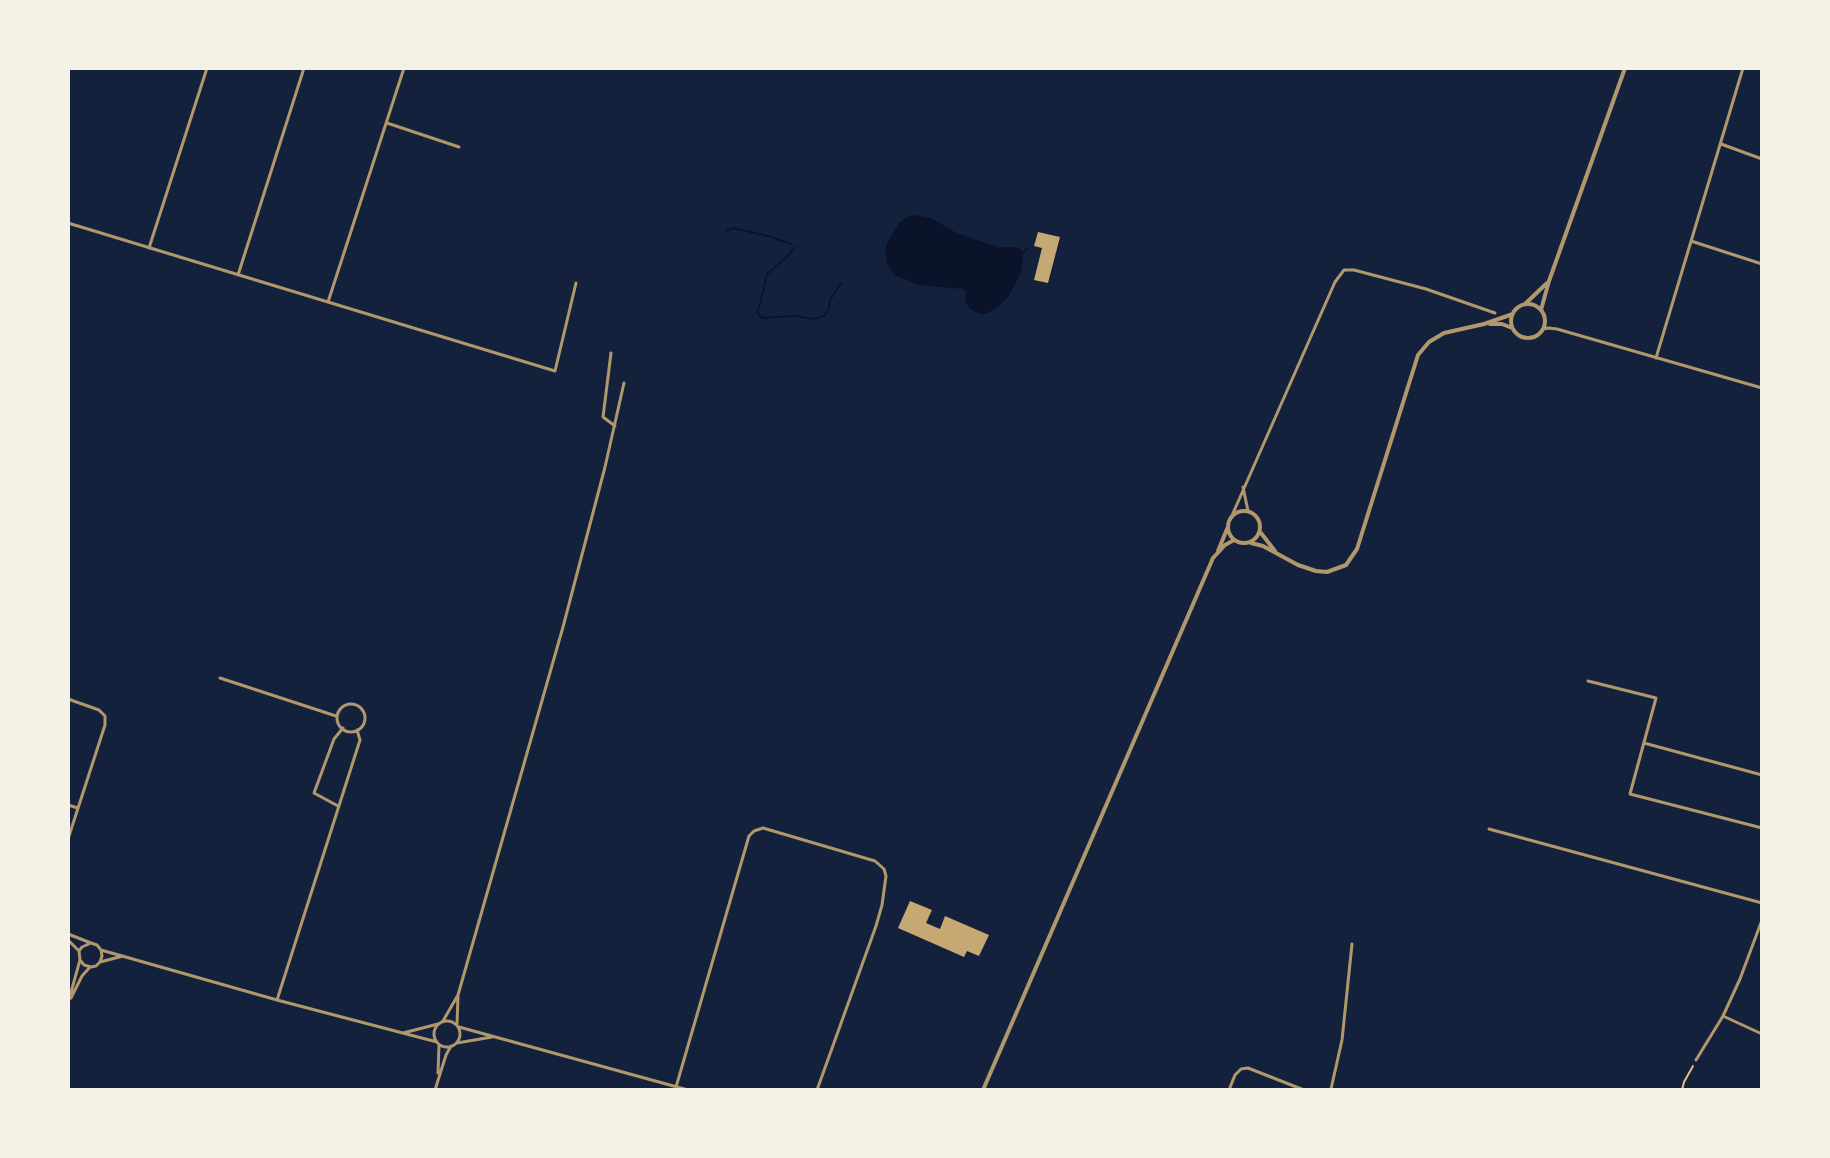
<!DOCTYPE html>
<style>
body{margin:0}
#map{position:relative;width:1830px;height:1158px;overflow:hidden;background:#14213d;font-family:Jost,sans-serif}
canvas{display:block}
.frame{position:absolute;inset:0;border:70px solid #f6f1e7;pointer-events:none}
</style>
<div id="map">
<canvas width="1830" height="1158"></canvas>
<div class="frame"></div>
</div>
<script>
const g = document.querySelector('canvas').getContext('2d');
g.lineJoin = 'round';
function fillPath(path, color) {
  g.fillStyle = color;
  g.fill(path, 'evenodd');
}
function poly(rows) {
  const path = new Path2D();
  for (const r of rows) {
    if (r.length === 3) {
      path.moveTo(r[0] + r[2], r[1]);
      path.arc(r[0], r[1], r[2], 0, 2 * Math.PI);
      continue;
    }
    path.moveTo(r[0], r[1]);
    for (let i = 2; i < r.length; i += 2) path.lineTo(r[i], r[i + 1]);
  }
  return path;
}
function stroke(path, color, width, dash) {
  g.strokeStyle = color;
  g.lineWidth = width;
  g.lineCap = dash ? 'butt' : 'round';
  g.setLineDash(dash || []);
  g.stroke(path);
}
const water = poly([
 [915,215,931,218,955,232,982,242,1000,247,1017,247,1022,250,1023,259,1020,275,1008,297,998,307,988,313,981,314,971,310,967,305,965,300,966,292,963,289,918,285,894,275,887,263,885,250,888,241,899,223,907,217]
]);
const stream = poly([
 [726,231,733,228,768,236,791,244],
 [1023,253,1027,249],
 [768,273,789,255,795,247],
 [764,286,767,274],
 [761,299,764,288],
 [761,301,757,312,762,318,793,316],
 [795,316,814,319,824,316,829,309,830,300,841,283]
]);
const building = poly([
 [1038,232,1060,237,1048,283,1034,280,1042,248,1034,246],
 [910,901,932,910,926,923,940,929,945,916,989,935,979,956,967,951,964,957,898,928]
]);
const path = poly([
 [1682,1090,1684,1082,1693,1066]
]);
const pedestrian = poly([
 [1354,270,1426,289,1495,313]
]);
const minor = poly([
 [387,123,459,147],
 [1721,144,1762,159],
 [68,223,555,371,576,283],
 [1691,241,1762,264],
 [149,248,207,68],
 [238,275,304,68],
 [328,302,404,68],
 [1543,329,1548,328,1557,329,1762,388],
 [611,353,603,417,615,426],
 [1656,358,1743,68],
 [1243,487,1248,511],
 [1230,520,1335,282,1344,270,1353,270],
 [220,678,336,716],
 [1588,681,1656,698,1630,794,1762,828],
 [68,699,99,710,105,716,105,725,68,839],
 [351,718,14],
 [1644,743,1762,775],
 [68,805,78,808],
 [338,806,314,793,334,739,343,728],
 [1489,829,1762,903],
 [68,934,91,943],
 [68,940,79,951],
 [101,950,277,1000,437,1042],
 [100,962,123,956],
 [71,998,82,976,90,967],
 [277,1000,360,740,357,730],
 [68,1003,80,960,79,951,82,947,91,943,97,945,101,950,102,956,100,962,96,966,91,967,84,965,80,960],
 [1723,1016,1762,1034],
 [447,1034,13],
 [443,1021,458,995,563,627,605,467,624,383],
 [457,1024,458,996],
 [459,1027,688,1090],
 [403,1033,438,1024],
 [457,1043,492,1037],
 [1696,1060,1723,1016,1740,979,1762,920],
 [438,1073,439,1045],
 [676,1087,749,836,754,831,763,828,875,861,884,869,886,876,882,905,876,926,817,1090],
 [435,1090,446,1055,451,1046],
 [1229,1090,1235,1075,1241,1069,1248,1068,1304,1090],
 [1329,1090,1331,1089,1342,1040,1352,944]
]);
const tertiary = poly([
 [1525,304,1547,283],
 [1528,321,17],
 [1541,310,1549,281,1625,68],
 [1490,324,1502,324,1512,328],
 [1244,527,16],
 [1261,533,1275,551],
 [1251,543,1263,546,1298,565,1316,571,1327,572,1346,565,1357,549,1418,355,1429,342,1444,333,1484,324,1513,314],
 [1218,551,1227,529],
 [983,1090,1213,558,1225,545,1234,540]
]);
fillPath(water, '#0b132b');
stroke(stream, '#0b132b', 2);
fillPath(building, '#c6a872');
stroke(path, '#e5c07b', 2);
stroke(pedestrian, '#b1986c', 3);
stroke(minor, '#b1986c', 3);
stroke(tertiary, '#b1986c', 4);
</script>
